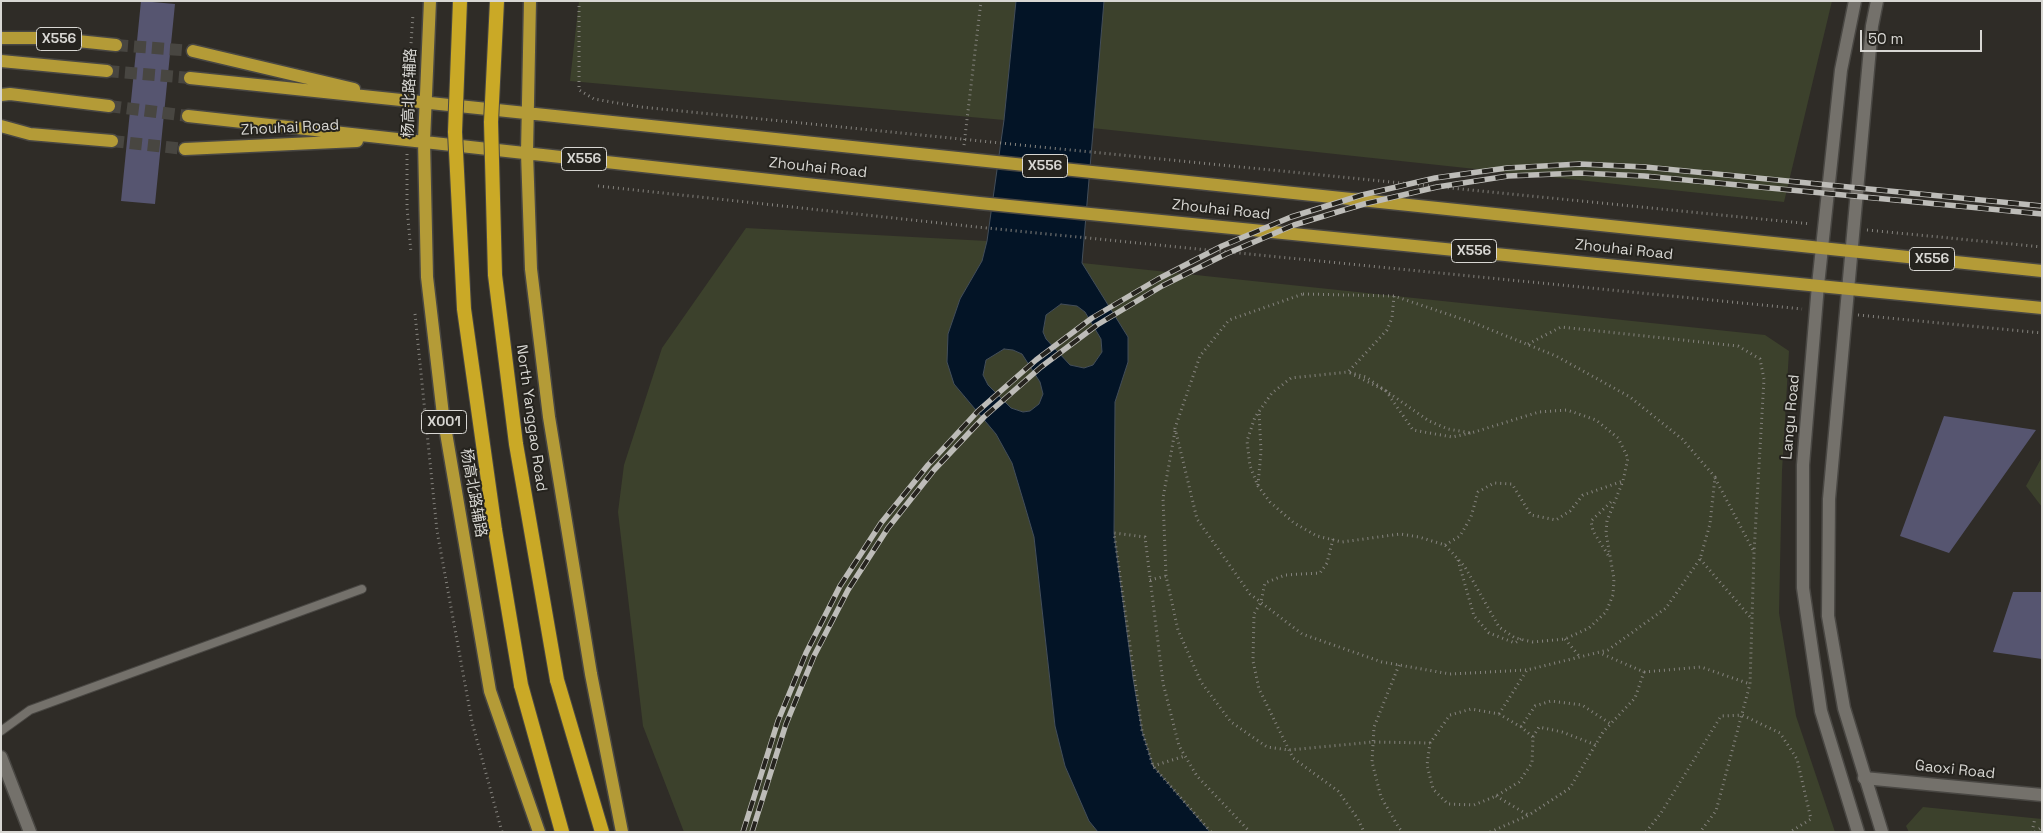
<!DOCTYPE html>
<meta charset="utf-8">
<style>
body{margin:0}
#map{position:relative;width:2043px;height:833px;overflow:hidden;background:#2f2c27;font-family:"Space Grotesk",sans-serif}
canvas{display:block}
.frame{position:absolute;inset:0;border:2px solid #d8d7d3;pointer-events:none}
.scale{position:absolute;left:1860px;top:30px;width:122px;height:22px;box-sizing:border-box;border:2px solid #d8d7d3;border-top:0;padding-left:6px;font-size:15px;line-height:18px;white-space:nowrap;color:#d8d7d3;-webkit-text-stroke:4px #25231e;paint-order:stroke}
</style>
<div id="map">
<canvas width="2043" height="833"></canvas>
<div class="frame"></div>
<div class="scale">50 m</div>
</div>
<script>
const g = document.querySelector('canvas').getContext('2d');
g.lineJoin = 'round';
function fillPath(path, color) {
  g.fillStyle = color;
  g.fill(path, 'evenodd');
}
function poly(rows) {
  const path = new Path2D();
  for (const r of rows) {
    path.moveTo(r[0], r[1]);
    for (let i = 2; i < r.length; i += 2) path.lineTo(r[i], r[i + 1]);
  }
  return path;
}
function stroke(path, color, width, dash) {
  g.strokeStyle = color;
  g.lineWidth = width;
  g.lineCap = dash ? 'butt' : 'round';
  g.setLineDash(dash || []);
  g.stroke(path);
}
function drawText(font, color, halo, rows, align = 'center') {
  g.font = font + ' "Space Grotesk","Noto Sans SC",sans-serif';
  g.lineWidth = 4;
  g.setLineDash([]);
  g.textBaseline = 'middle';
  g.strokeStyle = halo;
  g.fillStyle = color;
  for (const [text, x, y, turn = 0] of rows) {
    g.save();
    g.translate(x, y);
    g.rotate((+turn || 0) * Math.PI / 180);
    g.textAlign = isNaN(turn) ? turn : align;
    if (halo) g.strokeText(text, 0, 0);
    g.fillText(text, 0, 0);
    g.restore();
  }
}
const green = poly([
 [579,1,1016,1,1004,120,570,81],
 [1104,1,1832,1,1784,202,1092,128],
 [746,228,987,241,982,261,960,299,948,334,954,384,996,434,1012,463,1034,537,1055,726,1065,766,1089,821,1098,832,684,832,643,726,618,512,624,465,662,348],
 [1082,263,1765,335,1789,351,1782,471,1779,613,1796,716,1835,832,1210,832,1153,766,1142,731,1133,678,1114,533,1115,402,1128,362,1128,337],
 [1061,304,1077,306,1085,312,1101,339,1102,352,1093,365,1084,368,1070,365,1046,339,1043,332,1046,315],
 [1004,349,1013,350,1022,354,1040,382,1043,394,1039,405,1030,411,1023,412,1011,408,988,385,983,375,986,360],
 [2042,457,2042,507,2026,486],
 [1923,807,2042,819,2042,832,1909,832,1906,826]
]);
const water = poly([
 [1016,1,1104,1,1082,263,1128,337,1128,362,1115,402,1114,533,1133,678,1142,731,1153,766,1210,832,1098,832,1089,821,1065,766,1055,726,1034,537,1024,503,1012,463,996,434,954,384,947,362,948,334,960,299,982,261,987,241,1004,120,1016,1],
 [1061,304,1077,306,1085,312,1101,339,1102,352,1093,365,1084,368,1070,365,1046,339,1043,332,1046,315,1061,304],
 [1004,349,1013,350,1022,354,1040,382,1043,394,1039,404,1030,411,1023,412,1011,408,988,385,983,375,986,360,1004,349]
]);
const building = poly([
 [141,1,175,4,155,204,121,201],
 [1944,416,2036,430,1949,553,1900,536],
 [2013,592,2042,592,2042,659,1993,652]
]);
const primaryTunnel = poly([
 [116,45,193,51],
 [107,71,190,78],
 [109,106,188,116],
 [112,141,185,149]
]);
const path = poly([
 [579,1,579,90,594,99,641,107,1811,224],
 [408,88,413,14],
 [407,128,407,114],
 [964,145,981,1],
 [407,154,407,207,411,253],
 [598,186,977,227,1802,309],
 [1867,230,2042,247],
 [1303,294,1394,296,1474,323,1556,356,1630,397,1682,439,1715,477,1710,524,1700,559,1666,608,1608,650,1527,670,1450,674,1382,662,1302,634,1250,594,1197,519,1175,428,1200,356,1229,320,1303,294],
 [1394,296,1392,318,1387,330,1348,372,1291,378,1272,393,1255,417,1247,441,1250,466,1258,486,1270,502,1294,523,1317,536,1342,542,1400,534,1419,537,1445,545,1465,567,1499,627,1515,638,1533,642,1565,639,1589,628,1606,612,1613,595,1614,579,1606,533,1607,521,1623,481,1628,458,1618,438,1596,420,1567,410,1539,412,1471,433,1448,429,1429,421,1386,391,1366,377,1348,372,1386,391,1413,430,1452,437,1471,433],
 [415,314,437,531,472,722,502,832],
 [1858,315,2042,333],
 [1528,344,1561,327,1738,346,1760,359,1764,379,1754,553,1750,684,1716,811,1700,832],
 [1175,431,1163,498,1166,576,1178,630,1201,682,1231,722,1267,747,1289,750,1373,742,1430,743,1427,765,1433,789,1448,804,1474,805,1496,796,1519,782,1532,763,1533,737,1521,727,1499,714,1471,709,1450,715,1430,743],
 [1715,478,1754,552],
 [1258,485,1261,451,1259,412],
 [1333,539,1327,563,1320,573,1285,575,1265,583,1261,602,1254,614,1253,661,1259,689,1293,758,1338,791,1358,819,1364,832],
 [1445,545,1460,536,1471,517,1478,492,1494,483,1512,484,1531,515,1556,520,1570,511,1583,495,1623,481],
 [1608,555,1593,531,1591,521,1613,500],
 [1700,559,1752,619],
 [1458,560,1474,616,1489,633,1515,643,1521,639],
 [1150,580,1166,576],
 [1565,639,1580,657],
 [1399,665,1374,727,1372,762,1381,797,1399,828,1403,832],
 [1644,672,1701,667,1750,684],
 [1499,714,1527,670],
 [1521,727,1535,706,1551,701,1582,705,1611,724],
 [1533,737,1539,727,1562,732,1596,745],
 [1153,766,1185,756],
 [1496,796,1528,815],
 [1211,832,1153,766,1142,731,1114,533,1145,537,1163,683,1179,746,1197,776,1250,832],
 [1490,832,1529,815,1570,788,1603,732,1635,698,1644,672,1600,653],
 [1646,832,1661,813,1721,716,1742,715,1780,733,1797,759,1811,819,1790,832],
 [2032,832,2035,818],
 [2035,832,2042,827]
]);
const service = poly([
 [1,731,30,710,362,589]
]);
const minor = poly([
 [1,757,30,832],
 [1864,778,2042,795]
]);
const tertiary = poly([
 [1855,1,1841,70,1818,285,1803,465,1803,588,1821,711,1858,832],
 [1877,1,1872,26,1829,499,1828,616,1844,708,1882,832]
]);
const primary = poly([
 [430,1,424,141,427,277,443,415,490,691,539,832],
 [530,1,527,153,531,269,549,417,591,674,622,832],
 [1,38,49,38,116,45],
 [193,51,354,89],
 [1,61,107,71],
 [190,78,2042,271],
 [1,95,10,94,109,106],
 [188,116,979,203,2042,308],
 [1,126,30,134,112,141],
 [185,149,357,141]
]);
const trunk = poly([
 [557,680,602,832],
 [521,685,562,832]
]);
const rail = poly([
 [743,832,778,721,806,653,840,586,881,523,928,465,978,411,1036,360,1092,318,1158,279,1222,246,1291,217,1362,195,1435,178,1507,168,1580,164,1645,167,2042,206],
 [752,832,786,724,814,656,848,590,888,528,934,470,984,417,1041,367,1097,325,1162,286,1226,254,1294,225,1364,204,1437,187,1508,176,1580,173,1644,176,2042,214]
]);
const trunkBridge = poly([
 [460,1,455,132,464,309,495,530,521,685],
 [497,1,491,122,495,275,516,444,557,680]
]);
const shields = [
 [59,39,45],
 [584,159,45],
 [1045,166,45],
 [1474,251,45],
 [1932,259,45],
 [444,422,45]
];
const shieldNames = [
 ["X556",59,39],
 ["X556",584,159],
 ["X556",1045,166],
 ["X556",1474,251],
 ["X556",1932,259],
 ["X001",444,422]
];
const streetNames = [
 ["杨高北路辅路",410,93,-88],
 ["Zhouhai Road",290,128,-3],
 ["Zhouhai Road",818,168,6],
 ["Zhouhai Road",1221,210,6],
 ["Zhouhai Road",1624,250,6],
 ["Langu Road",1791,417,-85],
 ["North Yanggao Road",531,418,82],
 ["杨高北路辅路",473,493,80],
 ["Gaoxi Road",1955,770,6]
];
fillPath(green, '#3c412c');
fillPath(water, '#031426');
stroke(water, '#434e5a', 1);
fillPath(building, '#565570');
stroke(primaryTunnel, '#484641', 12, [12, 6]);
stroke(service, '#494743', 10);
stroke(minor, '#494743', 15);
stroke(tertiary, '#494743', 15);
stroke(primary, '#494743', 15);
stroke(trunk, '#494743', 16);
stroke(path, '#85837e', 3, [1, 4]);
stroke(service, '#74716b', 8);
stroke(minor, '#74716b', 12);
stroke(tertiary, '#74716b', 12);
stroke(primary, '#b49b37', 12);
stroke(trunk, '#caa926', 14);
stroke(rail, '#bdbcb8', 5.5);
stroke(rail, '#25231e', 4, [11]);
stroke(trunkBridge, '#494743', 16, []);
stroke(trunkBridge, '#caa926', 14);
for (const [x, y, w] of shields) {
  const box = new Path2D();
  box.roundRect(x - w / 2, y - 11.5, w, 23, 4);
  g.fillStyle = '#25231e';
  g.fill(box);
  stroke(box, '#d8d7d3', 1);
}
drawText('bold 14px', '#d8d7d3', null, shieldNames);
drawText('15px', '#d8d7d3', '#25231e', streetNames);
</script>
